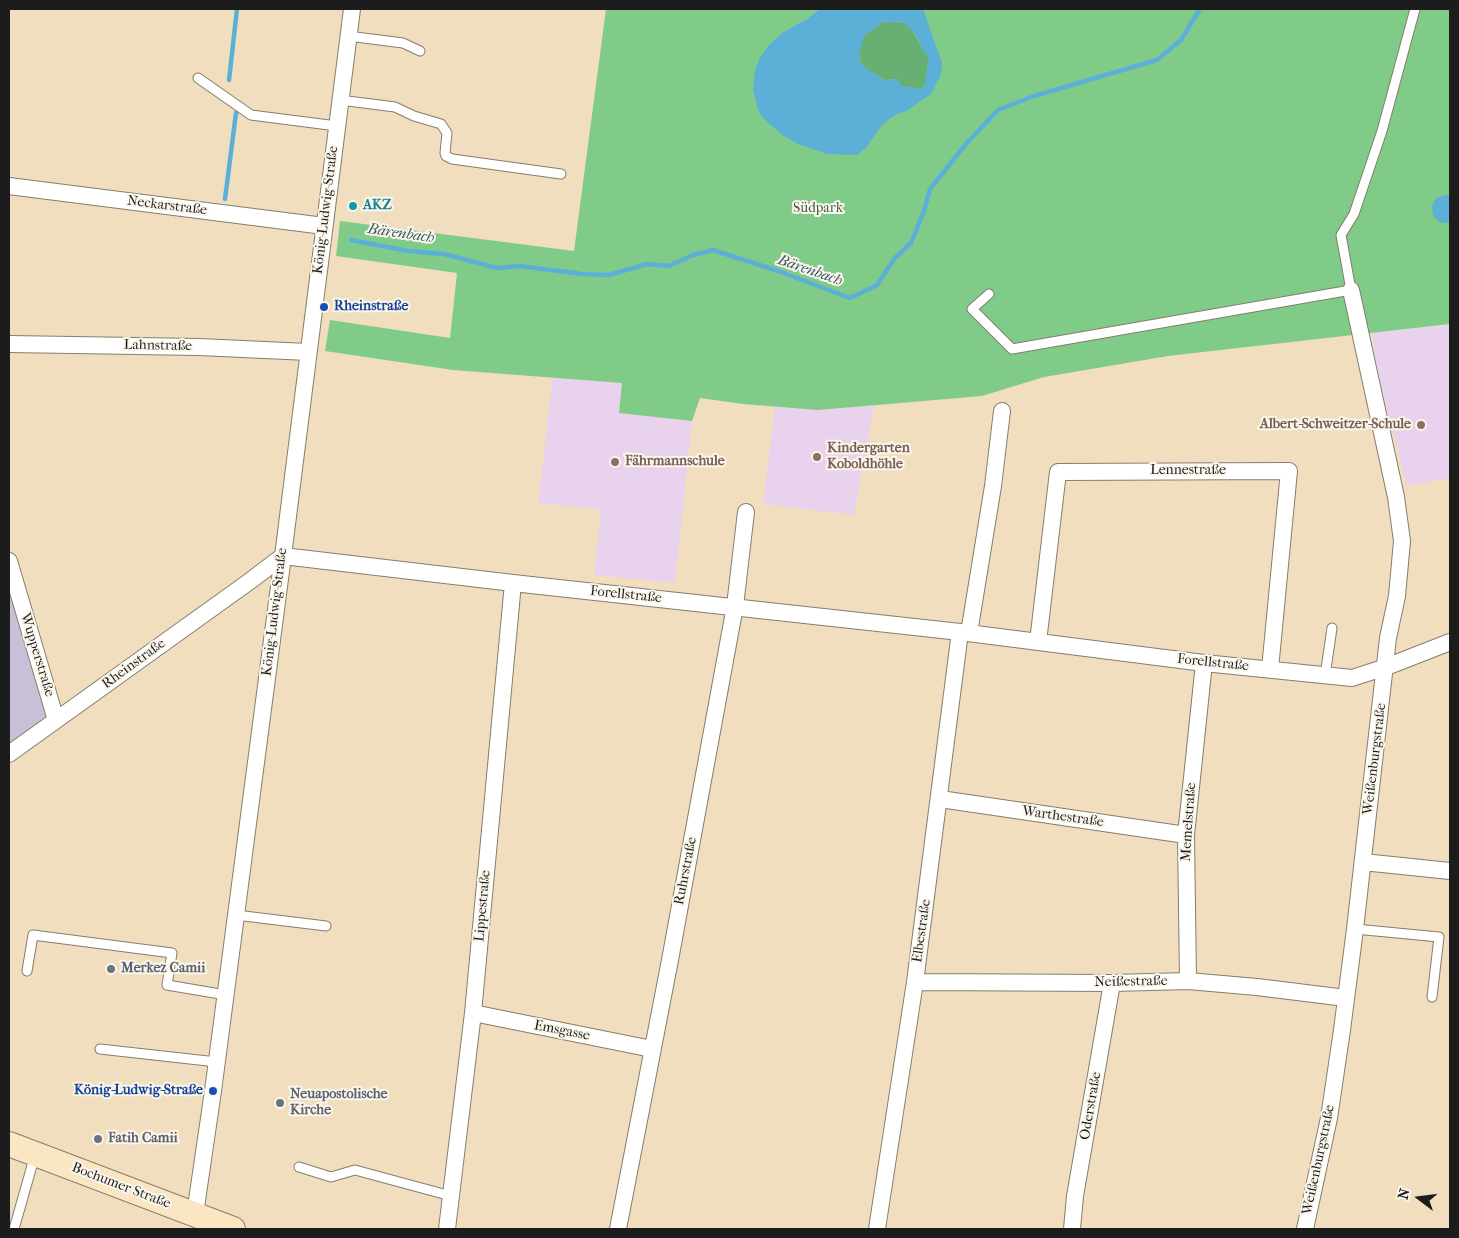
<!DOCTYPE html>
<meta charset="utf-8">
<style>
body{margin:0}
#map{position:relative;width:1459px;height:1238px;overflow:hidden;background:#f0debe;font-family:"IM FELL French Canon",serif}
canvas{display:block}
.frame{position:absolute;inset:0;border:10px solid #1c1c1c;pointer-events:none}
.north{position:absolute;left:1394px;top:1173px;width:50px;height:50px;-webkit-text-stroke:4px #fbf7ec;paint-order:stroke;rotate:285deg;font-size:14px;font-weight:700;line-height:20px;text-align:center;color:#1c1c1c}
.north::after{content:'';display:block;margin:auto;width:18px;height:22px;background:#1c1c1c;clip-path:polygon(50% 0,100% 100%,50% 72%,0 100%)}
</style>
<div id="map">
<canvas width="1459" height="1238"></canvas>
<div class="frame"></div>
<div class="north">N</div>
</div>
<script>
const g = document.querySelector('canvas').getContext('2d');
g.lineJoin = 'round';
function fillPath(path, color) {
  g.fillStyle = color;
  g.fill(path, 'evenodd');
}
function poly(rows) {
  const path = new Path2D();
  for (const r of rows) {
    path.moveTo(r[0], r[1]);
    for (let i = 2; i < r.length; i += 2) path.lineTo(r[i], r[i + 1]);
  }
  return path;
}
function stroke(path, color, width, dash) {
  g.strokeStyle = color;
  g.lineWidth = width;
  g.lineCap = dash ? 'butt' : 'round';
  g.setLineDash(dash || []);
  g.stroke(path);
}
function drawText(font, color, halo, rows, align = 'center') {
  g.font = font + ' "IM FELL French Canon",serif';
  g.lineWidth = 4;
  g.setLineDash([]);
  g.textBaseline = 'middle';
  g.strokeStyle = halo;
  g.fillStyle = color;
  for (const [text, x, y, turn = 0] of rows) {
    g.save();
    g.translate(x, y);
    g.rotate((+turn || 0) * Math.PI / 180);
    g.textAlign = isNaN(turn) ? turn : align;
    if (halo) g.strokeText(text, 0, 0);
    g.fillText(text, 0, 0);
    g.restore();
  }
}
const built = poly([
 [1450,325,1450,478,1407,486,1378,373,1372,333],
 [553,377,622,383,619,413,692,421,675,583,594,575,601,510,538,503],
 [874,406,854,515,763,504,775,407,818,410]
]);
const industrial = poly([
 [9,562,56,720,9,745]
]);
const green = poly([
 [606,9,1450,9,1450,324,1168,356,1044,377,982,396,818,410,743,404,700,398,692,421,619,413,622,383,453,370,325,351,330,320,450,338,457,273,336,256,340,221,574,251]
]);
const forest = poly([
 [890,22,905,23,912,30,920,44,929,56,925,85,921,89,901,86,891,79,885,80,866,69,860,62,859,53,864,36,881,23]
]);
const water = poly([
 [820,9,923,9,942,63,941,74,931,94,908,110,892,117,881,126,866,148,857,155,827,154,798,144,784,136,764,119,759,112,756,102,753,89,755,70,760,58,769,45,782,33,807,19],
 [890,22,905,23,916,35,924,52,929,56,925,85,921,89,901,86,897,79,885,80,866,69,860,62,859,53,864,36,881,23],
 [1445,195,1450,196,1450,222,1443,223,1439,222,1433,215,1432,206,1436,198]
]);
const stream = poly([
 [229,80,237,9],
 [225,199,236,113],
 [351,240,408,251,444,254,497,268,520,266,582,274,609,275,647,264,669,266,693,255,713,250,778,271,850,298,877,285,894,259,911,243,924,211,930,189,966,144,998,110,1034,96,1157,60,1181,40,1200,9]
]);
const lane = poly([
 [348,36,403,43,420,51],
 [198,78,251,115,337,126],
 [340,100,395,107,414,116,441,124,447,133,445,153,446,156,452,159,561,174],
 [989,294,972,309,1012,349,1351,290,1341,235,1354,214,1382,131,1415,9],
 [1325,676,1332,628],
 [236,915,326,926],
 [1355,929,1439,937,1432,997],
 [27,971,33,935,172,953,167,985,226,995],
 [100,1049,217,1062],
 [299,1167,331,1177,355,1170,451,1196],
 [14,1229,35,1155]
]);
const street = poly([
 [9,186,324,226],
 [9,344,199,347,308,352],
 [9,561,56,720],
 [969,633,993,486,1002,411],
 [1038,642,1058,472,1289,471,1270,669],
 [9,754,250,581,283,556,513,583,960,632,1204,663,1352,678,1386,667,1450,642],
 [940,799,1186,835],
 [1363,862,1450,871],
 [1188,981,1186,835,1204,663],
 [915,982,1112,983,1188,981,1257,987,1346,998],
 [473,1013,652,1049],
 [195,1214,213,1091,283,556,352,9],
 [447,1229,473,1013,513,583],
 [618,1229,670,960,735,606,746,512],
 [877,1229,915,982,960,632],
 [1072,1229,1075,1196,1112,983],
 [1305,1229,1329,1118,1342,1030,1355,929,1388,638,1397,596,1402,541,1396,497,1351,290]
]);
const secondary = poly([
 [9,1144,233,1229]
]);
const markers = [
 [353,206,5,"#0f9aa8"],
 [324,307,5,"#1a4fb4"],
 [1421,425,5,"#8d6e63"],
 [817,457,5,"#8d6e63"],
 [615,462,5,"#8d6e63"],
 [111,969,5,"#6b7280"],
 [213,1091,5,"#1a4fb4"],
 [280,1103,5,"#6b7280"],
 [98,1139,5,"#6b7280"]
];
const streetNames = [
 ["Neckarstraße",167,206,7],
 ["König-Ludwig-Straße",326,210,-83],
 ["Lahnstraße",158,346,1],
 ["Lennestraße",1188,471],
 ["Forellstraße",626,595,6],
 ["König-Ludwig-Straße",275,612,-83],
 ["Wupperstraße",37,655,73],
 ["Forellstraße",1213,663,6],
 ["Rheinstraße",134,664,-36],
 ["Weißenburgstraße",1375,759,-83],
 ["Warthestraße",1063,817,8],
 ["Memelstraße",1189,822,-86],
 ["Ruhrstraße",686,871,-79],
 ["Lippestraße",483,906,-85],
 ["Elbestraße",922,931,-82],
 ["Neißestraße",1131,982,-1],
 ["Emsgasse",562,1031,11],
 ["Oderstraße",1091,1106,-80],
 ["Weißenburgstraße",1319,1160,-78],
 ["Bochumer Straße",121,1186,21]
];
const cultureNames = [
 ["AKZ",363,206]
];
const parkNames = [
 ["Südpark",818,209]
];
const transitNames = [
 ["Rheinstraße",334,307],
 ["König-Ludwig-Straße",203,1091,"right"]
];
const educationNames = [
 ["Albert-Schweitzer-Schule",1411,425,"right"],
 ["Kindergarten",827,449],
 ["Koboldhöhle",827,465],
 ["Fährmannschule",625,462]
];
const worshipNames = [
 ["Merkez Camii",121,969],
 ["Neuapostolische",290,1095],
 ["Kirche",290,1111],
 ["Fatih Camii",108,1139]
];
const waterNames = [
 ["Bärenbach",401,234,8],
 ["Bärenbach",810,271,19]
];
fillPath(built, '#e8d2ee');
fillPath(industrial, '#c9bfd7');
fillPath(green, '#81cb88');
fillPath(forest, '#68af74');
fillPath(water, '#5cb0d8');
stroke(stream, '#5cb0d8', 4.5);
stroke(lane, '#867d6d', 11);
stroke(street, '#867d6d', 18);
stroke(secondary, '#867d6d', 26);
stroke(lane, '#fff', 9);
stroke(street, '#fff', 16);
stroke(secondary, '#fbe6c4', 24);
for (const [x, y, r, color] of markers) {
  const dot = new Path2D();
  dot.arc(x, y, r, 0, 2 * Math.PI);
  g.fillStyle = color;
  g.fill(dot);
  stroke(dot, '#fbf7ec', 2);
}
drawText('14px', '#1c1c1c', '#fbf7ec', streetNames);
drawText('bold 14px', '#0d838f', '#fbf7ec', cultureNames, 'left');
drawText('14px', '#3f5942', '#fbf7ec', parkNames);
drawText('bold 14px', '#164399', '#fbf7ec', transitNames, 'left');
drawText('bold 14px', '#785e54', '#fbf7ec', educationNames, 'left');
drawText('bold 14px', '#5b616d', '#fbf7ec', worshipNames, 'left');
drawText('italic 15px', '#365767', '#fbf7ec', waterNames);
</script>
